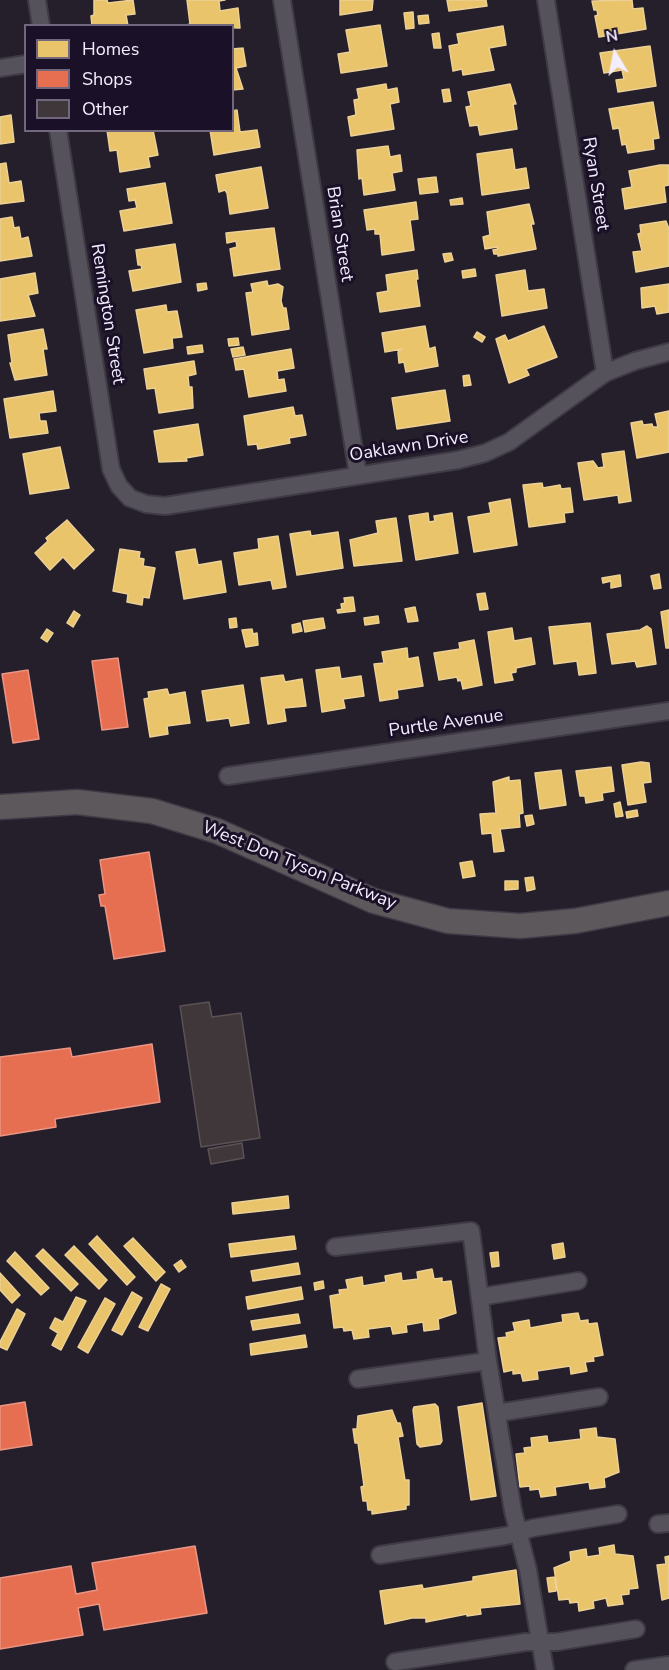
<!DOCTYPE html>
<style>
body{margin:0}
#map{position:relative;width:669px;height:1670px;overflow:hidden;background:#241f2b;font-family:"Nunito Sans",sans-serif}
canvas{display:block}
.legend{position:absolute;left:24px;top:24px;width:210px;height:108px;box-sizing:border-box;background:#1a1027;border:2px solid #71687d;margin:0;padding:8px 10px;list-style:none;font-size:18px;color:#f3edfe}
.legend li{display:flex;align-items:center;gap:12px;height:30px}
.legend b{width:30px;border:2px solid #71687d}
.north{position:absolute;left:585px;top:24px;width:60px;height:60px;-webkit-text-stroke:4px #1a1027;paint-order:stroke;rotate:350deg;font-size:16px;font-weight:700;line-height:24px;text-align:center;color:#f3edfe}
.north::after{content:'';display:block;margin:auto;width:21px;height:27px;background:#f3edfe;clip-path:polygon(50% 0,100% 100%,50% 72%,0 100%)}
</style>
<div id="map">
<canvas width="669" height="1670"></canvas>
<ul class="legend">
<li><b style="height:16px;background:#e9c46a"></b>Homes</li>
<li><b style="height:16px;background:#e76f51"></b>Shops</li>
<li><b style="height:16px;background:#3f3739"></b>Other</li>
</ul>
<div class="north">N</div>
</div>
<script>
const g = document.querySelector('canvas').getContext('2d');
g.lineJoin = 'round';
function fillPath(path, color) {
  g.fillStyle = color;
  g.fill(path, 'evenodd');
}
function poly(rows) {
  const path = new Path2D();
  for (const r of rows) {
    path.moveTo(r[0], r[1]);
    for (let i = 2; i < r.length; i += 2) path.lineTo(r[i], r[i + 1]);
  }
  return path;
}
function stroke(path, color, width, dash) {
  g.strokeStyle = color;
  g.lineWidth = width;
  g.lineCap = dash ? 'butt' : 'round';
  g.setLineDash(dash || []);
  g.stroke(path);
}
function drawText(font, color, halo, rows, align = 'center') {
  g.font = font + ' "Nunito Sans",sans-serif';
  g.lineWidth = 6;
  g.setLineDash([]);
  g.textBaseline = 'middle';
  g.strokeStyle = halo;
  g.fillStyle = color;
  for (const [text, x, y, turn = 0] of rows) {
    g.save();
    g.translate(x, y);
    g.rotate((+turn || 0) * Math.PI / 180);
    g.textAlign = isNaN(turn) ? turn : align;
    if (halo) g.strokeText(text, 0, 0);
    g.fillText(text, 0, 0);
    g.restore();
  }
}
const homes = poly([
 [94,0,107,0,108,3,133,0,135,14,126,15,128,26,92,26,91,16,94,15,94,0],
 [187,0,225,0,219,1,220,11,238,8,240,28,183,26,190,24,187,0],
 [340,0,373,0,372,10,340,15,340,0],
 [447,0,486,0,487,6,449,11,447,0],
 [632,0,633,9,643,8,646,29,599,37,595,16,598,15,597,10,594,10,592,1,632,0],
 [413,12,414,28,406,29,404,13,413,12],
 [428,15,429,23,419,24,418,16,428,15],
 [380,25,387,66,341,73,338,54,350,52,346,30,380,25],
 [503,26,506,45,489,48,494,70,463,75,462,69,453,71,449,46,459,44,457,34,503,26],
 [439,33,441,48,434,48,432,34,439,33],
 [650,46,656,86,618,92,616,80,624,79,622,70,604,73,600,53,650,46],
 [243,48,246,66,236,68,243,89,232,90,232,49,243,48],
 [386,84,387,90,397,88,399,102,390,104,394,129,351,136,348,117,356,115,354,100,359,99,357,89,386,84],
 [510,84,516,104,513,104,517,129,480,135,478,125,470,126,466,107,471,106,468,92,510,84],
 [449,89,451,101,444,102,442,90,449,89],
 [653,102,659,138,653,139,654,149,628,153,626,144,622,145,619,128,613,129,609,109,653,102],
 [237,110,240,132,257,130,260,147,214,155,210,130,232,130,232,111,237,110],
 [11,115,14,142,0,144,0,117,11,115],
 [107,130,153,130,158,155,148,157,150,167,120,172,117,150,110,151,107,130],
 [388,146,390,157,400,155,402,171,392,173,395,190,364,195,362,178,359,179,357,150,388,146],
 [512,149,515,170,526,168,529,188,482,195,477,154,512,149],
 [6,163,9,183,21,181,24,201,0,204,0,164,6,163],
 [660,165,669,165,669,185,664,186,666,202,625,209,622,189,632,187,629,171,660,165],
 [261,167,268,208,230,214,227,193,225,190,219,192,216,175,261,167],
 [436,177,438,192,420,194,418,179,436,177],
 [165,183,172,223,124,231,120,211,137,208,135,200,129,201,127,189,165,183],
 [462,198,463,204,451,205,450,200,462,198],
 [416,202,418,219,410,220,414,250,382,255,380,234,375,234,375,229,367,230,364,210,416,202],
 [529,204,534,224,531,224,536,249,498,256,498,254,494,254,493,250,498,249,497,247,485,249,483,237,490,235,487,212,529,204],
 [12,217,14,228,19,227,21,239,28,237,32,256,0,261,0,219,12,217],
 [666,221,669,229,669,266,636,272,633,252,642,251,638,234,641,233,640,225,666,221],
 [274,228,280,269,234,276,230,249,237,247,236,241,227,243,226,233,274,228],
 [175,244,181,282,133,291,129,271,142,269,141,265,138,265,136,250,175,244],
 [451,253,453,260,445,262,443,254,451,253],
 [475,269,476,276,463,278,462,271,475,269],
 [417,270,418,279,416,279,420,306,380,312,377,293,388,291,386,275,417,270],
 [525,270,528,291,544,289,547,308,502,316,496,275,525,270],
 [35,273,38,293,28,295,35,316,0,321,0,279,35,273],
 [267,281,268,286,278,284,283,287,281,301,283,308,286,308,289,329,252,335,246,293,253,292,251,284,267,281],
 [206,283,207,289,198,291,197,284,206,283],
 [669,284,669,312,657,314,655,306,642,308,641,288,669,284],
 [166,305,167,312,177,311,182,337,172,338,173,348,144,353,136,310,166,305],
 [425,326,429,349,435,347,438,366,406,372,404,362,399,363,398,352,402,349,385,352,382,333,425,326],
 [544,326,557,357,526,369,529,375,509,383,496,339,505,335,508,341,544,326],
 [43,329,47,349,43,349,47,375,15,380,10,363,12,363,8,335,43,329],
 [477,332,485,337,482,342,474,337,477,332],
 [238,338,239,345,229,346,228,339,238,338],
 [202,345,203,352,188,354,187,347,202,345],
 [243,347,245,355,233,357,231,349,243,347],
 [291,349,294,368,277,371,278,380,284,379,286,391,249,397,244,369,236,370,234,359,291,349],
 [194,361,196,374,188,376,189,387,192,387,193,408,159,413,155,388,147,389,144,369,194,361],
 [469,375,471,385,464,386,463,376,469,375],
 [445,390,450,421,397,429,392,398,445,390],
 [53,391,56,411,39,413,40,421,46,421,48,433,10,438,4,399,53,391],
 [293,407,295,416,302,415,306,435,289,438,290,443,258,449,257,444,248,445,244,416,293,407],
 [669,411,669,452,637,458,631,423,642,421,643,425,652,424,653,427,658,427,655,414,669,411],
 [198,424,203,455,186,458,187,461,159,462,154,431,198,424],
 [60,447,69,488,30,494,23,454,60,447],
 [624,451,631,501,619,503,618,495,584,500,578,463,593,461,598,468,604,467,602,454,624,451],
 [542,483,543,488,560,485,561,489,570,488,573,512,564,513,565,522,529,527,523,485,542,483],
 [510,499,517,545,474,552,468,517,491,513,489,503,510,499],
 [428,513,429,522,435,521,434,516,452,513,458,553,416,560,409,516,428,513],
 [396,518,402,561,354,566,350,540,378,533,376,521,396,518],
 [67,520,94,550,74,569,63,557,50,570,35,553,48,541,46,538,67,520],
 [310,531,311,536,338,532,343,568,297,575,290,534,310,531],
 [278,536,286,587,273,589,271,580,239,585,234,553,259,549,258,539,278,536],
 [120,549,140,552,139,558,144,559,143,566,155,568,149,598,143,597,142,605,127,602,128,594,113,591,120,549],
 [195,549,198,565,221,561,226,592,184,599,176,552,195,549],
 [659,574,661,588,654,589,651,576,659,574],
 [620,575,621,586,611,588,611,581,603,583,602,578,620,575],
 [485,593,488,609,480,610,477,594,485,593],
 [353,597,355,611,338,613,337,610,342,609,341,604,345,603,344,598,353,597],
 [415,607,418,621,408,622,405,609,415,607],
 [669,610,669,648,666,648,661,612,669,610],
 [74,611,80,615,73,627,67,623,74,611],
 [378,616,379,623,365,625,364,618,378,616],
 [236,618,237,627,230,628,229,619,236,618],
 [323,618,325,628,305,632,303,621,323,618],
 [300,623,302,631,293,633,292,625,300,623],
 [590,623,596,673,579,675,577,661,554,664,549,627,590,623],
 [647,626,651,629,656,664,637,667,635,661,612,664,607,634,640,630,647,626],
 [512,628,514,641,531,638,535,664,516,668,516,672,511,673,513,680,495,683,488,632,512,628],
 [47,629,53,633,47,642,41,638,47,629],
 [252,629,253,634,257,633,258,645,246,647,242,630,252,629],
 [474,640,482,685,463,689,461,680,458,681,457,677,439,680,434,653,460,649,459,643,474,640],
 [407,648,408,659,418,657,423,686,397,690,398,698,380,701,374,664,384,663,382,652,407,648],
 [339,667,341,679,361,676,364,696,343,699,345,708,322,712,316,670,339,667],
 [283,675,285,682,302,679,306,706,284,708,286,721,268,724,261,678,283,675],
 [243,685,249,723,231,726,229,718,207,721,202,691,243,685],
 [167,689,169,695,185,692,190,723,167,726,168,734,150,737,144,699,149,698,148,692,167,689],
 [641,762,649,763,651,782,643,783,646,802,628,805,622,765,641,762],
 [611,767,614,791,602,793,603,800,586,803,585,796,580,796,576,771,611,767],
 [561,770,566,805,540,809,535,773,561,770],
 [509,777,509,781,520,780,523,813,519,814,520,827,500,829,504,851,494,852,492,833,482,834,480,814,496,813,493,782,509,777],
 [620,802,623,816,616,817,614,804,620,802],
 [637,810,638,816,627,818,626,812,637,810],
 [532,815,534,824,527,826,525,816,532,815],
 [472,861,475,876,463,878,460,863,472,861],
 [533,877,535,889,527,891,525,878,533,877],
 [505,881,518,881,518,889,505,890,505,881],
 [288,1196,289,1208,233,1214,232,1203,288,1196],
 [97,1236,135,1277,127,1285,89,1244,97,1236],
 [294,1236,296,1249,231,1257,229,1244,294,1236],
 [133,1238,165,1272,156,1281,124,1246,133,1238],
 [563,1243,565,1257,554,1259,552,1245,563,1243],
 [74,1246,107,1280,99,1289,65,1255,74,1246],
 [43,1249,78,1284,71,1291,36,1256,43,1249],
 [15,1252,49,1288,41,1295,7,1261,15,1252],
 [498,1252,499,1266,492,1267,490,1253,498,1252],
 [181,1260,186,1267,179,1272,174,1265,181,1260],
 [298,1263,300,1274,253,1281,251,1271,298,1263],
 [432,1269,434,1279,442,1278,442,1282,451,1281,456,1313,438,1319,439,1329,424,1331,423,1322,406,1325,407,1332,393,1334,391,1326,368,1329,369,1337,354,1339,352,1330,344,1331,343,1327,334,1328,330,1296,340,1294,339,1290,348,1289,346,1280,362,1277,363,1286,386,1282,385,1276,401,1273,402,1281,418,1279,417,1272,432,1269],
 [0,1273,20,1295,12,1303,0,1290,0,1273],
 [323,1281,324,1288,315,1290,314,1283,323,1281],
 [161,1284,170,1289,148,1331,139,1327,161,1284],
 [301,1287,303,1299,248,1309,246,1297,301,1287],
 [132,1292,142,1298,122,1335,112,1330,132,1292],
 [76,1297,86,1301,61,1350,52,1345,58,1333,50,1328,55,1318,63,1322,76,1297],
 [105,1298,115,1304,88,1353,78,1347,105,1298],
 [17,1309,25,1314,7,1350,0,1347,0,1342,17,1309],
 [578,1313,580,1321,588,1320,588,1324,597,1323,603,1355,593,1357,594,1361,585,1362,587,1371,571,1374,570,1366,537,1371,538,1379,523,1381,521,1373,513,1374,513,1370,504,1372,498,1338,507,1337,506,1333,515,1331,513,1323,529,1320,530,1328,563,1322,562,1315,578,1313],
 [298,1314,300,1323,253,1330,251,1321,298,1314],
 [305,1335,307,1347,251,1355,250,1344,305,1335],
 [482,1403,496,1496,471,1500,458,1407,482,1403],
 [435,1404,438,1407,442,1441,440,1444,420,1447,417,1444,413,1410,414,1407,435,1404],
 [392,1410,397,1423,400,1423,403,1436,398,1437,405,1480,409,1480,409,1505,406,1505,406,1509,372,1514,372,1510,368,1510,367,1501,363,1501,361,1487,364,1486,358,1443,355,1443,353,1429,357,1429,358,1416,392,1410],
 [596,1428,597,1437,615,1439,619,1472,604,1478,605,1487,590,1489,589,1482,555,1487,556,1495,541,1497,539,1489,530,1490,530,1486,520,1487,516,1454,525,1453,524,1448,532,1447,531,1438,547,1436,548,1443,581,1439,580,1430,596,1428],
 [614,1545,615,1554,633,1556,638,1588,629,1589,629,1594,621,1595,623,1604,608,1606,606,1598,593,1601,594,1608,579,1611,578,1602,570,1603,569,1599,559,1600,554,1568,571,1561,570,1552,586,1549,587,1557,600,1555,599,1548,614,1545],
 [669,1556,669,1598,662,1600,657,1565,666,1564,665,1557,669,1556],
 [516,1570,520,1604,480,1608,481,1614,467,1616,467,1614,426,1622,426,1618,412,1618,385,1624,380,1591,422,1585,423,1589,473,1581,473,1577,516,1570],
 [555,1577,556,1591,549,1592,547,1578,555,1577]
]);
const shops = poly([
 [118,658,128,727,102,730,92,661,118,658],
 [28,670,39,739,13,743,2,674,28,670],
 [149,852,165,951,114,959,105,906,101,906,99,895,105,894,100,860,149,852],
 [152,1044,160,1102,55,1119,56,1127,0,1136,0,1057,70,1048,72,1057,152,1044],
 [25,1402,32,1445,0,1450,0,1406,25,1402],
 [195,1546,207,1613,104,1630,99,1604,78,1608,83,1635,0,1649,0,1578,71,1566,76,1594,97,1590,92,1563,195,1546]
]);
const building = poly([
 [209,1002,212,1017,241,1013,260,1138,201,1147,180,1006,209,1002],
 [242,1143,244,1158,211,1164,208,1149,242,1143]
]);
const street = poly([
 [37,0,41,26],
 [282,0,358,475],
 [546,0,605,373],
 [0,68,26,64],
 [58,130,111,469,119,486,130,498,146,504,165,506,458,460,485,453,509,442,605,373,635,361,669,352],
 [228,776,669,711],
 [335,1247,471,1231,488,1361,513,1511,528,1570,545,1670],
 [480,1297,578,1281],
 [358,1379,488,1361],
 [497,1413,599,1397],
 [658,1524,669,1523],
 [380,1555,505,1536,533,1528,618,1514],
 [395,1662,526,1642,556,1642,636,1629],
 [634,1670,669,1665]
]);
const secondary = poly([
 [0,807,77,802,152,811,217,831,374,901,448,921,520,926,575,921,669,903]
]);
const streetNames = [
 ["Ryan Street",595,184,81],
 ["Brian Street",339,234,81],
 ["Remington Street",107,314,81],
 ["Oaklawn Drive",409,447,-9],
 ["Purtle Avenue",446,724,-8],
 ["West Don Tyson Parkway",299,866,22]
];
fillPath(homes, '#e9c46a');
stroke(homes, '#ecd096', 1.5);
fillPath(shops, '#e76f51');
stroke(shops, '#eb9585', 1.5);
fillPath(building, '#3f3739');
stroke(building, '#5a5254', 1.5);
stroke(street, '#3f3a46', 20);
stroke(secondary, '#3f3a46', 27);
stroke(street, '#56525c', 16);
stroke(secondary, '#5d585c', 24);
drawText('18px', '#f3edfe', '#1a1027', streetNames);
</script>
